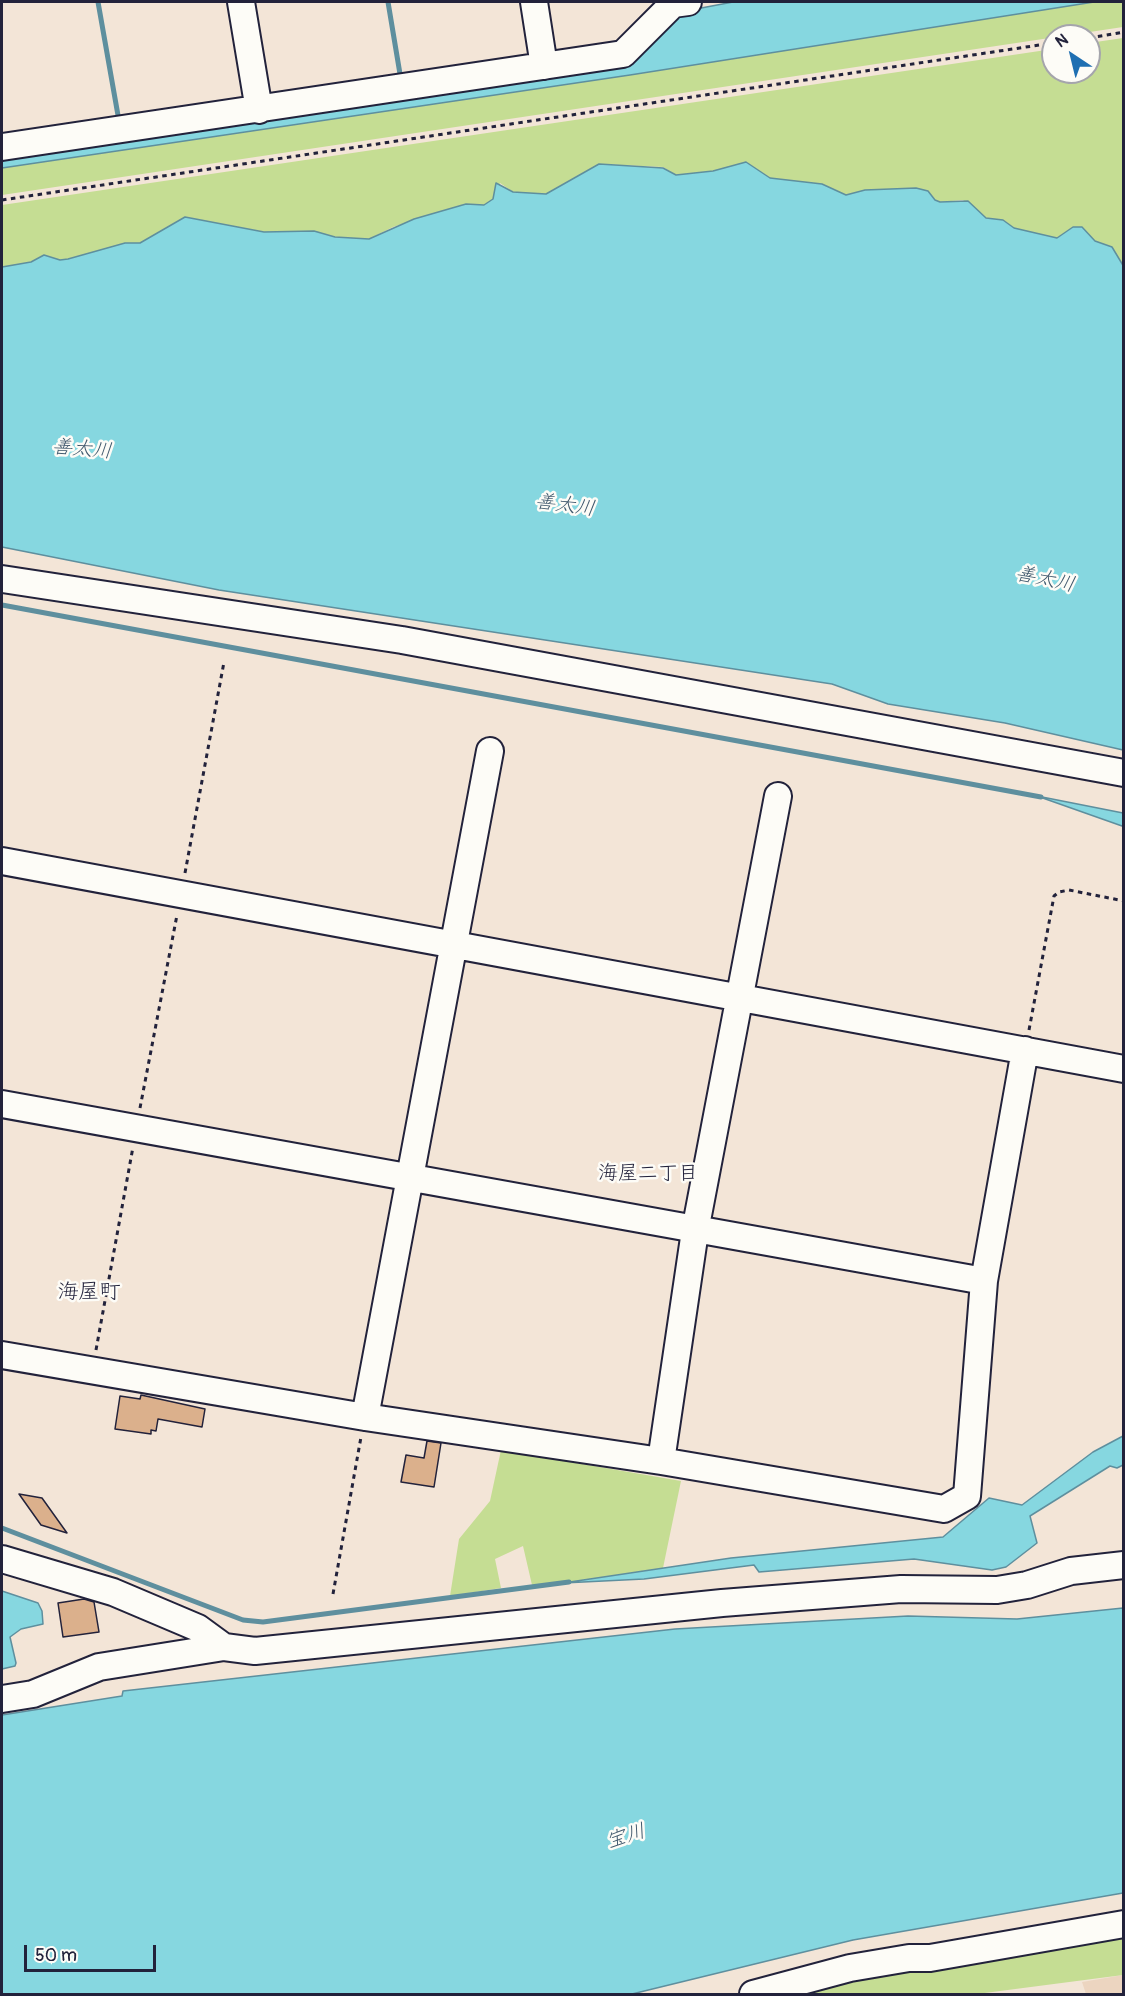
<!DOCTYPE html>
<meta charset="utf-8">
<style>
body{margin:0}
#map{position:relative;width:1125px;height:1996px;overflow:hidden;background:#f3e5d7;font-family:Pangolin,sans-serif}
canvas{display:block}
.frame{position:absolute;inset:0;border:3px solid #22223b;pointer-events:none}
.north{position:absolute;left:1041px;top:24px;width:60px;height:60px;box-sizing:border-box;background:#fdfcf7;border:2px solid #a5a5ac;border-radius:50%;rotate:325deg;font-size:16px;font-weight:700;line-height:24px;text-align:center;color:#22223b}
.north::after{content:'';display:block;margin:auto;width:21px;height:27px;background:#1f6fb2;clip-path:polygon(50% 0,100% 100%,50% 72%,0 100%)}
.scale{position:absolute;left:24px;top:1945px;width:132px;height:27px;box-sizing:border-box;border:3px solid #22223b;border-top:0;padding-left:8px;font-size:18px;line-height:21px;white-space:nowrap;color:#22223b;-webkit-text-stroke:4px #fdfcf7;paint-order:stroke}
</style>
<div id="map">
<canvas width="1125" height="1996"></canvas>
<div class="frame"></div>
<div class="north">N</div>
<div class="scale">50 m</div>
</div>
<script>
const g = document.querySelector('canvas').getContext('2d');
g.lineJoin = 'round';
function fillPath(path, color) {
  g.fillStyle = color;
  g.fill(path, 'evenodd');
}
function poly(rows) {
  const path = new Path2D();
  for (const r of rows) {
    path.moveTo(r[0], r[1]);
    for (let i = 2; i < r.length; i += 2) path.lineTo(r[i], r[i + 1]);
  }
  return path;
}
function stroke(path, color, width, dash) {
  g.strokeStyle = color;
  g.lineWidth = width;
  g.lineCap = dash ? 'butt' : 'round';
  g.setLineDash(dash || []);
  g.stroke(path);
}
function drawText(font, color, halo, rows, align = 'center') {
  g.font = font + ' Pangolin,"Klee One",sans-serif';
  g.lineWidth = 5;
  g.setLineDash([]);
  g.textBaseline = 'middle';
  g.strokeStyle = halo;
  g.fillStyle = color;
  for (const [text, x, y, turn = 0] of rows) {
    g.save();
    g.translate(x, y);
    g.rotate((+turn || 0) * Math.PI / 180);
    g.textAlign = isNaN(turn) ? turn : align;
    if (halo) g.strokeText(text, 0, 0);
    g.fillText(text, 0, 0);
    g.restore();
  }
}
const built = poly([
 [1123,1975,1123,1994,1086,1994,1082,1982]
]);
const green = poly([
 [1094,2,1123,2,1123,27,2,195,2,168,630,75],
 [1123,38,1123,267,1112,247,1095,241,1082,227,1073,227,1057,238,1013,228,1003,220,986,218,963,200,940,202,935,200,928,191,916,188,865,190,846,195,770,178,746,162,713,171,676,175,663,167,599,164,546,194,513,192,500,183,493,199,484,205,465,204,393,227,369,239,335,237,314,231,265,232,185,217,140,243,125,243,68,259,60,260,44,255,31,262,2,267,2,205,1053,49,1053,72,1089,72,1089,43],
 [501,1450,681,1481,663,1568,563,1583,532,1585,523,1546,495,1559,501,1588,450,1596,459,1539,490,1501],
 [1123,1929,1123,1975,977,1994,774,1994]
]);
const water = poly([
 [733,2,1094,2,630,75,2,168,2,154,628,63,680,12,733,2],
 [746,162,770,178,822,184,846,195,865,190,916,188,928,191,935,200,940,202,968,201,986,218,1003,220,1014,228,1057,238,1073,227,1082,227,1095,241,1112,247,1124,267,1123,750,1005,723,888,704,832,684,219,590,2,547,2,267,31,262,44,255,60,260,68,259,125,243,140,243,185,217,264,232,314,231,335,237,369,239,414,219,466,204,484,205,493,199,496,183,513,192,546,194,599,164,663,168,676,175,713,171,746,162],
 [1037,796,1123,813,1123,826,1122,826,1037,796],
 [1123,1436,1123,1465,1117,1468,1110,1466,1030,1516,1037,1543,1006,1567,992,1570,914,1559,759,1572,754,1565,644,1579,563,1583,731,1558,943,1537,989,1498,1022,1505,1093,1452,1123,1436],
 [2,1591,38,1603,42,1611,43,1624,21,1629,10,1637,16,1663,15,1666,2,1669,2,1591],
 [1123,1608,1123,1893,853,1940,632,1994,2,1994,2,1715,122,1696,123,1691,675,1629,908,1616,1017,1619,1123,1608]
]);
const stream = poly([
 [98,2,119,121],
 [388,2,401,80],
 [2,605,1041,797],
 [2,1528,243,1620,263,1622,569,1582]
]);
const building = poly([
 [141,1395,205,1409,202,1427,158,1419,156,1431,151,1430,151,1434,115,1429,120,1396,140,1399,141,1395],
 [427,1441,441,1443,434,1487,401,1482,406,1455,424,1458,427,1441],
 [19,1494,42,1498,67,1533,41,1525,19,1494],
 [84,1599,94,1602,99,1632,63,1637,58,1603,84,1599]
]);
const path = poly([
 [1089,38,1124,32],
 [2,200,1053,43],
 [185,873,224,662],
 [1029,1030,1054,896,1059,892,1069,890,1124,901],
 [140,1108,177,915],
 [96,1350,133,1147],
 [333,1594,361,1437]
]);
const minor = poly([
 [241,2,259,110],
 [534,2,544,66],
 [2,147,623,54,673,4,688,2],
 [2,579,402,640,1124,773],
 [2,861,1124,1069],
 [2,1104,984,1281],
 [2,1355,365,1417,661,1461,944,1509,967,1496,984,1281,1025,1050],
 [365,1417,490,751],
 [661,1461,695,1231,778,796],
 [2,1559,113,1592,198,1628,224,1647],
 [2,1699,33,1694,99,1667,224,1647,255,1651,722,1603,901,1589,997,1590,1027,1585,1071,1571,1124,1565],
 [753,1994,850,1968,909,1958,930,1958,1124,1924]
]);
const waterNames = [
 ["善太川",82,450,5],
 ["善太川",565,506,8],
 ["善太川",1045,580,12],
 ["宝川",626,1837,-17]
];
const neighbourhoodNames = [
 ["海屋二丁目",648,1174]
];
const quarterNames = [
 ["海屋町",89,1293]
];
fillPath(built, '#ecd5c0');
fillPath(green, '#c5dd93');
fillPath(water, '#86d7e0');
stroke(water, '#5e8f9e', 1.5);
stroke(stream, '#5e8f9e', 5);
fillPath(building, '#dbb08c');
stroke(building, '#22223b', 1.5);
stroke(minor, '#22223b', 30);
stroke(path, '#22223b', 3, [4.5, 4.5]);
stroke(minor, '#fdfcf7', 26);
drawText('italic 20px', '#40586d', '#fdfcf7', waterNames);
drawText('20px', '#22223b', '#fdfcf7', neighbourhoodNames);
drawText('21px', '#22223b', '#fdfcf7', quarterNames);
</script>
